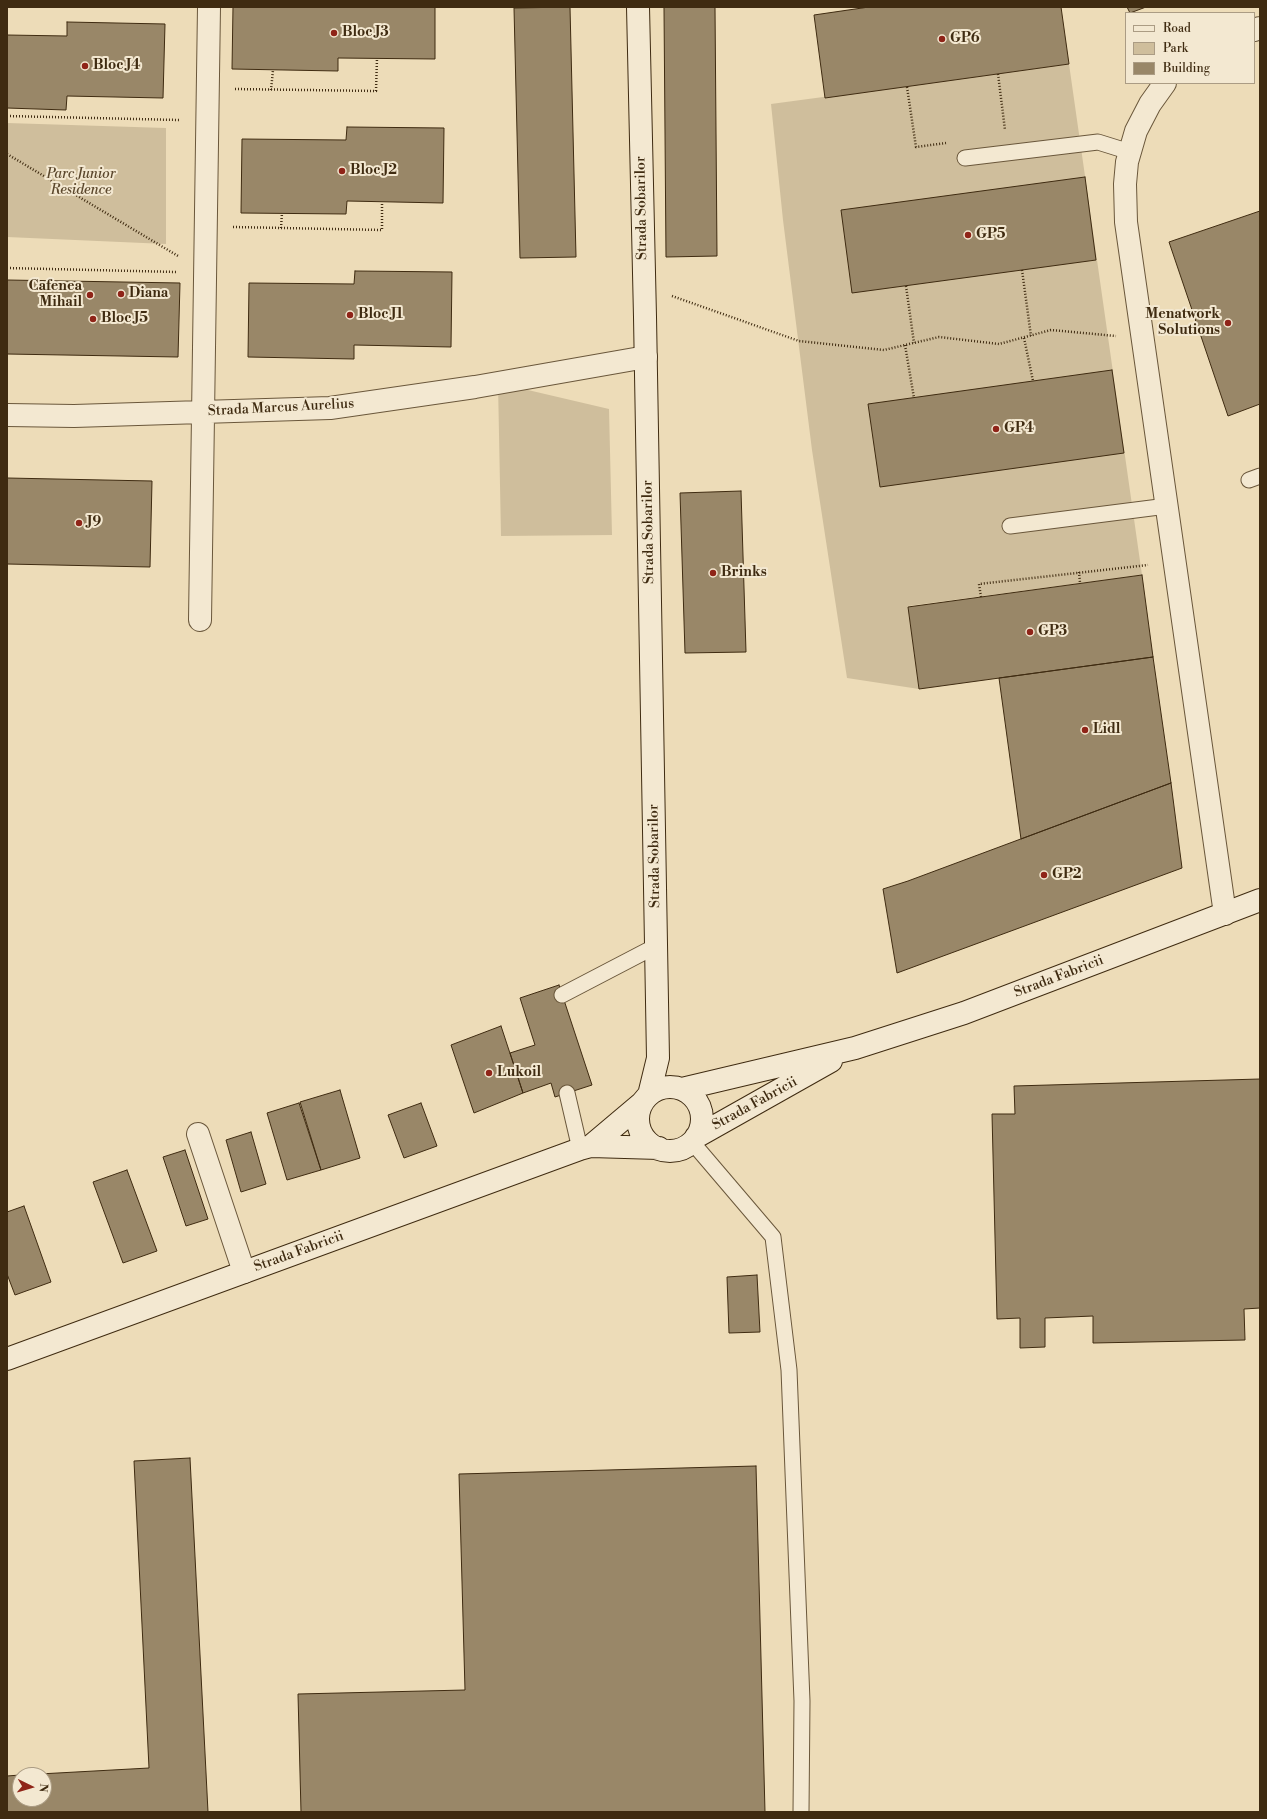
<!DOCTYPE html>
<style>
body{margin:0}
#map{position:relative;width:1267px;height:1819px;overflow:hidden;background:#eddcb8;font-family:"Libre Bodoni",serif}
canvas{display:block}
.frame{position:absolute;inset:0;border:8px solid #3f2b11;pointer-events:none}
.legend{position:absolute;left:1125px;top:12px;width:130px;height:72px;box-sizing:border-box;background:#f3e8d1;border:1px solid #ab9c84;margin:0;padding:5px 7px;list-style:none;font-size:12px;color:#3f2b11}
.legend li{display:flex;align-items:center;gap:8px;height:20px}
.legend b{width:20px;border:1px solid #ab9c84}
.north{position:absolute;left:12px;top:1767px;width:40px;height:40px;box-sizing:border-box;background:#f3e8d1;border:1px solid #ab9c84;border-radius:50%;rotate:95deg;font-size:11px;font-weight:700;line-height:16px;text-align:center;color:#3f2b11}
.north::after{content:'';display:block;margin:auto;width:14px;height:18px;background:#8f2418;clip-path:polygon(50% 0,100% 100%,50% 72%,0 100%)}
</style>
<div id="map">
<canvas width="1267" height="1819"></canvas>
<div class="frame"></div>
<ul class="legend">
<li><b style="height:5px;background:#f3e8d1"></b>Road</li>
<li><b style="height:11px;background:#cfbe9c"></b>Park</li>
<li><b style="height:11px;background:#998768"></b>Building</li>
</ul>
<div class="north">N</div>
</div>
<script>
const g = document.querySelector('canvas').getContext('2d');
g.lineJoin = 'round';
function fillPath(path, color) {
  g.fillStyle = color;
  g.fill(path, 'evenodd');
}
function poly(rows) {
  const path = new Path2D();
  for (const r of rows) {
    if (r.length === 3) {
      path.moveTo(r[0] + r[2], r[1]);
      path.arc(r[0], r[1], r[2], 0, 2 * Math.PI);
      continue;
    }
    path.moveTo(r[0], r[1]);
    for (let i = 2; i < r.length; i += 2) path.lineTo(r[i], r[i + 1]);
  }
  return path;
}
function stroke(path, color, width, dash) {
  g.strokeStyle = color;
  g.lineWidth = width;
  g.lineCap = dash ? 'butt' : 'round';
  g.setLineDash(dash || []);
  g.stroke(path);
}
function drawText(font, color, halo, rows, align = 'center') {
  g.font = font + ' "Libre Bodoni",serif';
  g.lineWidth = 4;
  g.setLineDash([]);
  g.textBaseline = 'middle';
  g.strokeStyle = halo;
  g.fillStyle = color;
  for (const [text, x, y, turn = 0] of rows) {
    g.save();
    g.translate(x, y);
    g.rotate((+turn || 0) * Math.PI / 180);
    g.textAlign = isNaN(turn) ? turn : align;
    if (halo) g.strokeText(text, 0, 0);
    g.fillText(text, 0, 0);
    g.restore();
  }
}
const green = poly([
 [1069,64,1142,575,908,606,919,689,847,678,812,450,783,220,771,104],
 [7,123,166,128,166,244,7,237],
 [498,383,609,409,612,535,501,536]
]);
const building = poly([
 [233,7,435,7,435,59,338,58,338,71,232,69,233,7],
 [570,7,576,257,520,258,514,8,570,7],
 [664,7,715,7,717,256,666,257,664,7],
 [869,7,1061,7,1069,64,825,98,814,15,869,7],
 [1127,7,1146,7,1130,13,1127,7],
 [67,22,165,24,163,98,67,96,66,110,7,108,7,35,67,36,67,22],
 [347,127,444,128,443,203,347,201,346,214,241,213,242,139,346,140,347,127],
 [1085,177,1096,260,852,293,841,210,1085,177],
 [1260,211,1260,404,1228,416,1169,242,1260,211],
 [355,271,452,272,451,347,354,345,354,359,248,357,249,283,354,284,355,271],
 [7,280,180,283,178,357,7,354,7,280],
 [1112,370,1124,453,880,487,868,404,1112,370],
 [7,478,152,481,150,567,7,564,7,478],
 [741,491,746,652,685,653,680,493,741,491],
 [1142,575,1153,657,919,689,908,607,1142,575],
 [1153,657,1171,783,1021,839,999,678,1153,657],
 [1171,783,1182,868,897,973,883,889,908,881,1171,783],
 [559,985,592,1085,555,1097,551,1083,523,1093,510,1053,535,1045,520,998,559,985],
 [501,1026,523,1093,474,1113,451,1045,501,1026],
 [1260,1079,1260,1308,1244,1309,1245,1340,1093,1343,1093,1316,1045,1318,1045,1347,1020,1348,1020,1318,997,1319,992,1114,1015,1114,1014,1086,1260,1079],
 [340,1090,360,1158,321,1170,300,1102,340,1090],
 [299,1103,321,1170,287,1180,267,1113,299,1103],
 [421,1103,437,1146,404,1158,388,1115,421,1103],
 [251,1132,266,1184,241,1192,226,1140,251,1132],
 [185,1150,208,1219,186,1226,163,1157,185,1150],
 [127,1170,157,1251,123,1263,93,1182,127,1170],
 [24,1206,51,1282,15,1295,7,1274,7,1212,24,1206],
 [757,1275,760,1332,729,1333,727,1277,757,1275],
 [190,1458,208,1812,7,1812,7,1776,20,1775,20,1799,44,1799,44,1775,21,1775,149,1768,134,1461,190,1458],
 [756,1466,765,1812,301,1812,298,1694,465,1690,459,1474,756,1466]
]);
const path = poly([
 [998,74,1005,130],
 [907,87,916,147,946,143],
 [235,89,376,91,377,58],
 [271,90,273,70],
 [7,116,179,120],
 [7,154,178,256],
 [233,227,382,230,382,202],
 [281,228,282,213],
 [7,268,177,272],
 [1022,270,1031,336],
 [906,286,914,343],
 [672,296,799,341,884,350,939,337,999,344,1051,330,1116,336],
 [1024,338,1033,381],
 [905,345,914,398],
 [1079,572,1080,583],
 [981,597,979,584,1148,565]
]);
const lane = poly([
 [965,158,1098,142,1130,152],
 [1249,480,1260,476],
 [1010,526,1167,506],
 [562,995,656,946],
 [567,1093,580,1149],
 [692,1142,773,1237,789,1370,802,1701,801,1812]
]);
const street = poly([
 [1254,30,1260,28],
 [1165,83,1150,104,1136,131,1127,162,1125,184,1126,222,1225,914],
 [7,415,74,416,330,408,475,387,646,357],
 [200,620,209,7],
 [198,1134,244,1272]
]);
const secondary = poly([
 [638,7,645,317,658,1058,649,1095],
 [670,1119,32],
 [682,1089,855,1048,964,1013,1260,900],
 [696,1137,831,1061],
 [591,1146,642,1103],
 [7,1359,580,1149,591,1146,659,1148]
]);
const markers = [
 [334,33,4,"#8f2418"],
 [942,39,4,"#8f2418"],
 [85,66,4,"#8f2418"],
 [342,171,4,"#8f2418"],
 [968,235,4,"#8f2418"],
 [121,294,4,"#8f2418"],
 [90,295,4,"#8f2418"],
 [350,315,4,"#8f2418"],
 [93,319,4,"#8f2418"],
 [1228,323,4,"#8f2418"],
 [996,429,4,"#8f2418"],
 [79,523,4,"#8f2418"],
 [713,573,4,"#8f2418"],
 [1030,632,4,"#8f2418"],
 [1085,730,4,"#8f2418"],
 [1044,875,4,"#8f2418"],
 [489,1073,4,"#8f2418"]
];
const poiNames = [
 ["Bloc J3",342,33],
 ["GP6",950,39],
 ["Bloc J4",93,66],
 ["Bloc J2",350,171],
 ["GP5",976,235],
 ["Cafenea",82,287,"right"],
 ["Mihail",82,303,"right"],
 ["Diana",129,294],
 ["Bloc J1",358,315],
 ["Menatwork",1220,315,"right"],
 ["Solutions",1220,331,"right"],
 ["Bloc J5",101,319],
 ["GP4",1004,429],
 ["J9",87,523],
 ["Brinks",721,573],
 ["GP3",1038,632],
 ["Lidl",1093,730],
 ["GP2",1052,875],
 ["Lukoil",497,1073]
];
const parkNames = [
 ["Parc Junior",81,175],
 ["Residence",81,191]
];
const streetNames = [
 ["Strada Sobarilor",642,208,-91],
 ["Strada Marcus Aurelius",281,408,-3],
 ["Strada Sobarilor",649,532,-91],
 ["Strada Sobarilor",655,856,-91],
 ["Strada Fabricii",1059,977,-21],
 ["Strada Fabricii",755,1104,-29],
 ["Strada Fabricii",299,1252,-20]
];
fillPath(green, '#cfbe9c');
fillPath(building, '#998768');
stroke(building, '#3f2b11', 1);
stroke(lane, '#6a573b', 17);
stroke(street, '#6a573b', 24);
stroke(secondary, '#3f2b11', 24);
stroke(path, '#3f2b11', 2.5, [1, 2]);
stroke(lane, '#f3e8d1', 15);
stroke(street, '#f3e8d1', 22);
stroke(secondary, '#f3e8d1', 22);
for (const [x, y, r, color] of markers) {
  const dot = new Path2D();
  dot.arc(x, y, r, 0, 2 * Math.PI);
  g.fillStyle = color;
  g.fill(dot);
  stroke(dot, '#f3e8d1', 1.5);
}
drawText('bold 14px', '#3f2b11', '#f3e8d1', poiNames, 'left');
drawText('italic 14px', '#5c482d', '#f3e8d1', parkNames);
drawText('14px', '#3f2b11', '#f3e8d1', streetNames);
</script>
